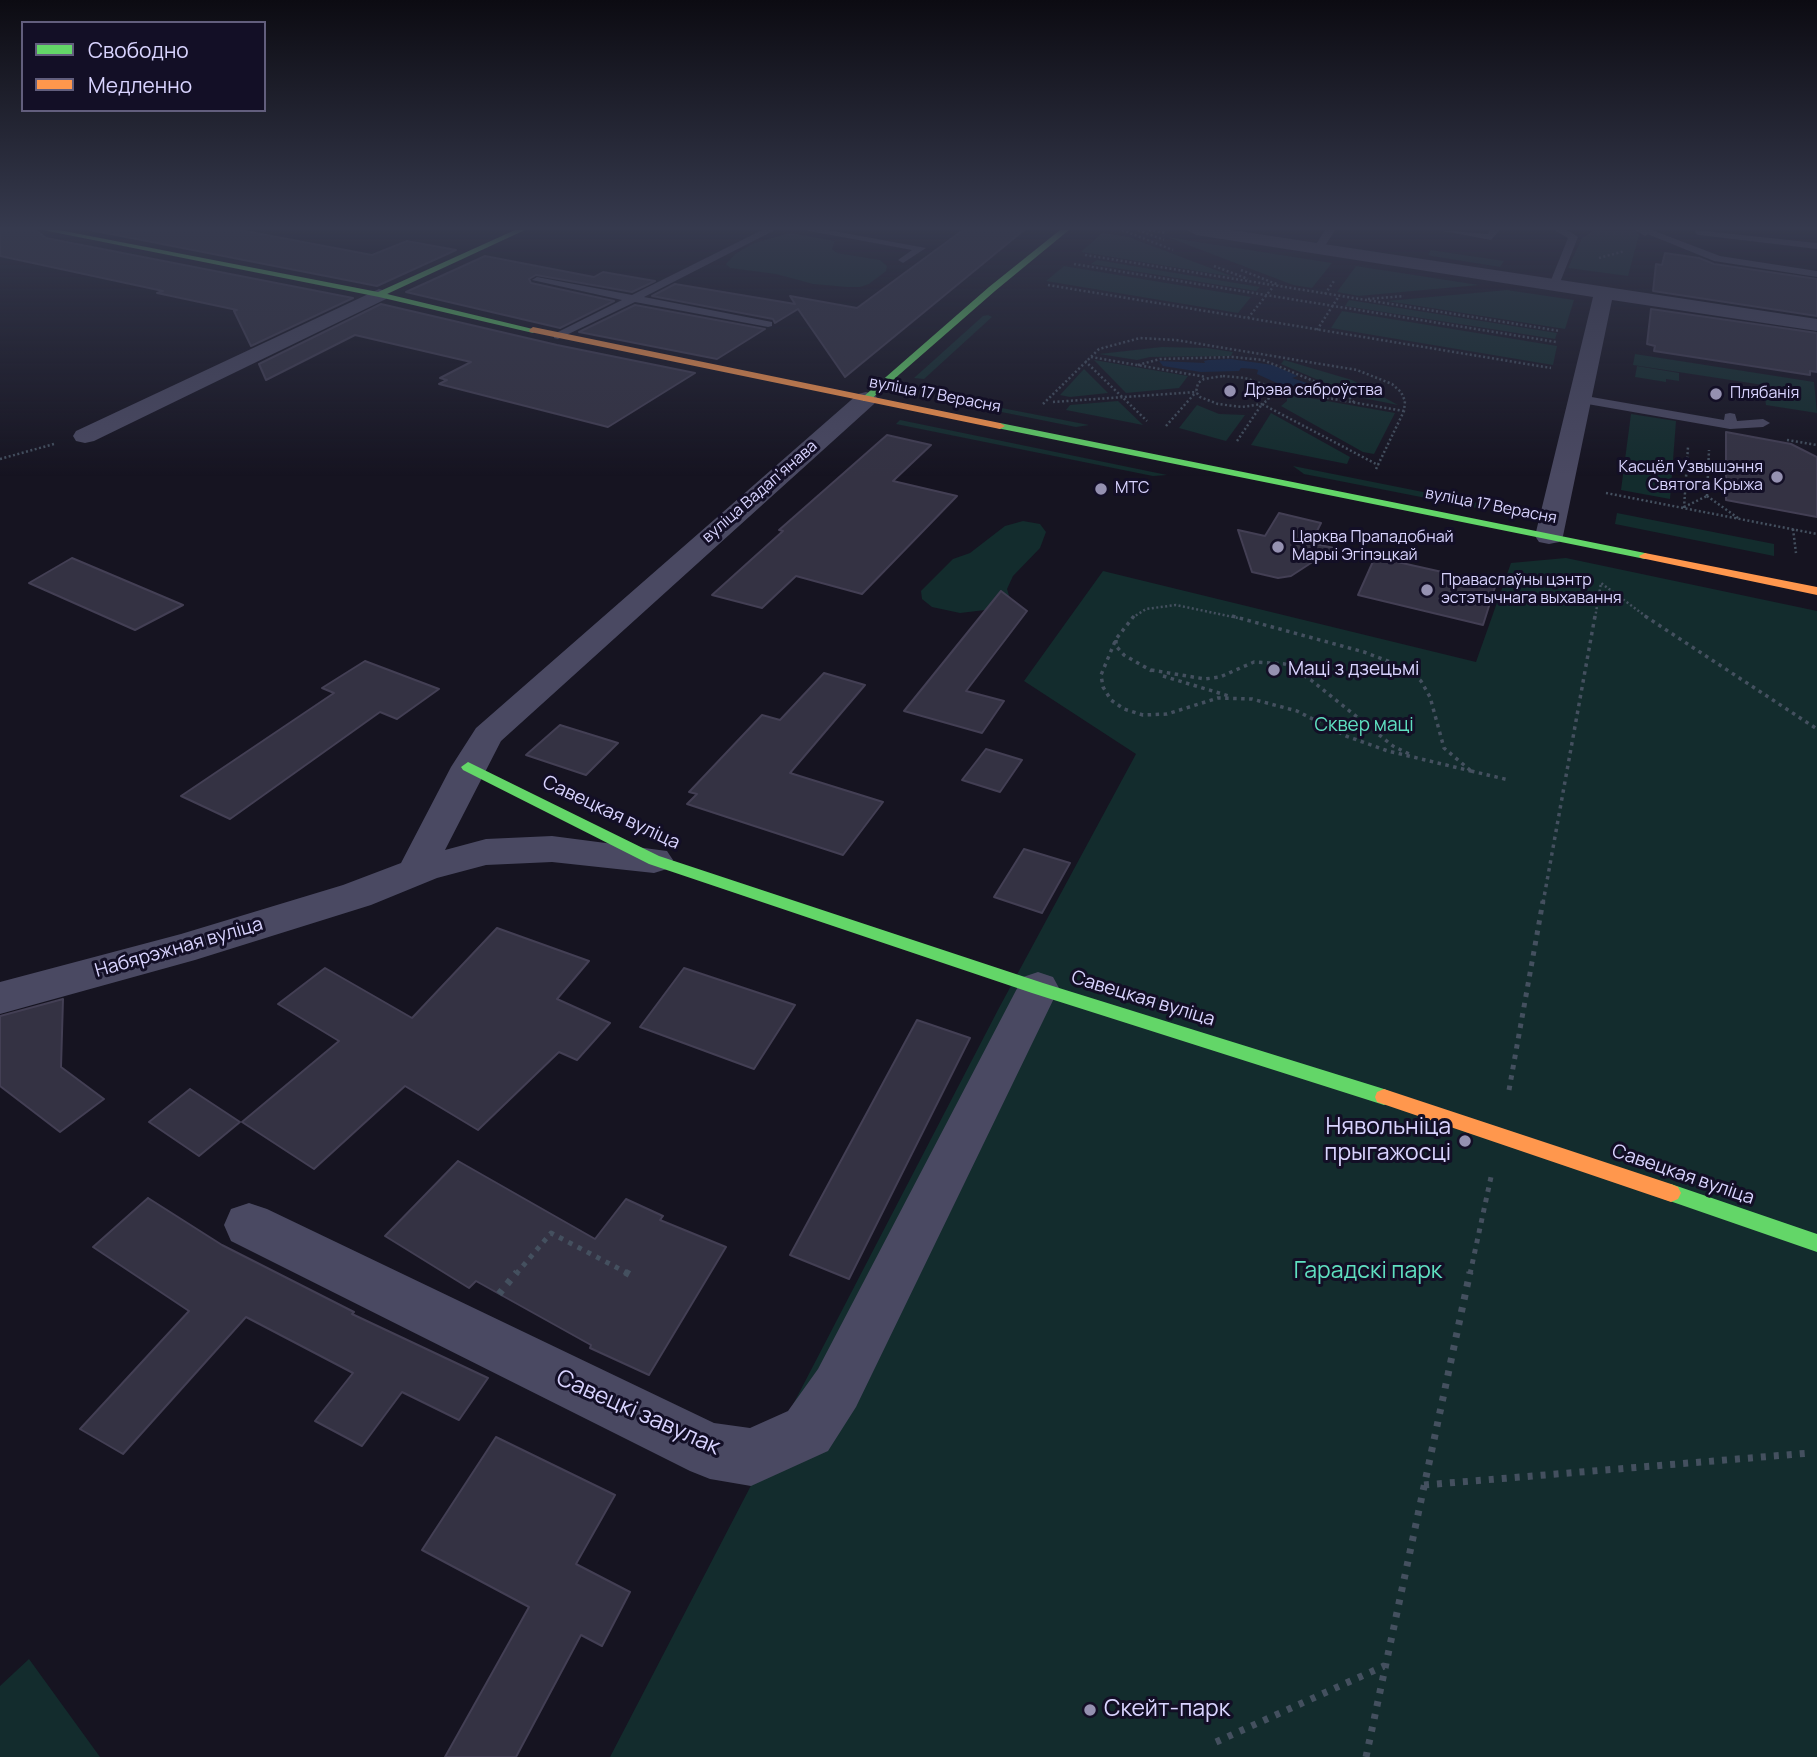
<!DOCTYPE html>
<meta charset="utf-8">
<style>
body{margin:0}
#map{position:relative;width:1817px;height:1757px;overflow:hidden;background:#161421;font-family:Manrope,sans-serif}
canvas{display:block}
.legend{position:absolute;left:21px;top:21px;width:245px;height:91px;box-sizing:border-box;background:#130f26;border:2px solid #625e7d;margin:0;padding:9px 12px;list-style:none;font-size:21px;color:#d9d4ff}
.legend li{display:flex;align-items:center;gap:14px;height:35px}
.legend b{width:35px;border:2px solid #625e7d}
</style>
<div id="map">
<canvas width="1817" height="1757"></canvas>
<ul class="legend">
<li><b style="height:9px;background:#63d668"></b>Свободно</li>
<li><b style="height:9px;background:#ff974d"></b>Медленно</li>
</ul>
</div>
<script>
const g = document.querySelector('canvas').getContext('2d');
g.lineJoin = 'round';
function fillPath(path, color) {
  g.fillStyle = color;
  g.fill(path, 'evenodd');
}
function poly(rows) {
  const path = new Path2D();
  for (const r of rows) {
    path.moveTo(r[0], r[1]);
    for (let i = 2; i < r.length; i += 2) path.lineTo(r[i], r[i + 1]);
  }
  return path;
}
function stroke(path, color, width, dash) {
  g.strokeStyle = color;
  g.lineWidth = width;
  g.lineCap = dash ? 'butt' : 'round';
  g.setLineDash(dash || []);
  g.stroke(path);
}
function drawText(font, color, halo, rows, align = 'center') {
  g.font = font + ' Manrope,sans-serif';
  g.lineWidth = 6;
  g.setLineDash([]);
  g.textBaseline = 'middle';
  g.strokeStyle = halo;
  g.fillStyle = color;
  for (const [text, x, y, turn = 0] of rows) {
    g.save();
    g.translate(x, y);
    g.rotate((+turn || 0) * Math.PI / 180);
    g.textAlign = isNaN(turn) ? turn : align;
    if (halo) g.strokeText(text, 0, 0);
    g.fillText(text, 0, 0);
    g.restore();
  }
}
const green = poly([
 [1595,230,1636,231,1639,235,1628,276,1568,268,1582,238],
 [790,233,835,241,832,249,837,253,880,260,887,266,886,271,869,284,860,287,847,287,813,284,776,274,730,268,726,264,735,254,754,243],
 [1102,233,1129,237,1234,277,1081,252],
 [1167,237,1332,263,1312,288,1293,285],
 [1431,250,1504,261,1500,267,1431,256,1428,254],
 [1097,260,1260,287,1256,291,1091,264],
 [1064,266,1251,297,1238,313,1046,281],
 [1356,266,1479,285,1359,296,1337,292],
 [1507,290,1574,300,1565,329,1387,301],
 [1349,300,1557,333,1555,339,1345,306],
 [1342,311,1557,346,1553,365,1331,328],
 [988,315,992,317,924,379,914,378,983,316],
 [1162,347,1207,348,1233,352,1231,356,1150,357,1137,360,1099,354],
 [1635,354,1814,382,1817,413,1766,405,1763,385,1633,365],
 [1094,360,1188,376,1179,388,1126,393],
 [1284,360,1352,380,1398,405,1358,397,1281,364],
 [1637,366,1679,373,1679,381,1666,379,1666,382,1635,377],
 [1084,369,1108,393,1070,397,1060,395],
 [1287,394,1395,413,1374,454,1363,452,1281,406,1287,401],
 [940,396,1089,425,1076,427,937,399],
 [1118,401,1143,425,1066,410,1070,405],
 [1197,405,1219,414,1245,415,1226,441,1179,428],
 [1271,413,1350,457,1347,464,1251,445],
 [1631,414,1676,421,1670,499,1621,490],
 [900,420,1167,475,1153,476,896,424],
 [1293,466,1488,505,1487,510,1304,474],
 [1617,513,1774,544,1774,556,1615,524],
 [1023,521,1040,524,1046,532,1040,548,1013,576,1007,589,1010,599,1002,608,960,613,932,607,922,599,921,591,953,559,970,553,1005,526],
 [1566,558,1817,611,1817,1757,610,1757,999,1008,1136,754,1024,681,1103,571,1476,662,1511,563],
 [29,1659,100,1757,0,1757,0,1686]
]);
const water = poly([
 [1230,359,1273,365,1298,376,1292,378,1334,392,1324,394,1288,388,1257,374,1258,370,1255,369,1241,368,1239,371,1201,372,1163,366,1159,361,1205,363,1204,361,1208,360]
]);
const building = poly([
 [0,230,36,230,46,238,353,298,251,346,234,311,237,310,157,293,163,291,0,256,0,230],
 [90,230,240,230,372,255,407,241,456,250,377,286,90,230],
 [963,230,1024,230,845,377,798,309,775,323,773,319,652,296,675,284,795,304,790,296,857,308,963,230],
 [1665,253,1699,258,1714,264,1817,279,1817,316,1653,291,1656,264,1662,265,1665,253],
 [485,256,594,277,603,272,655,281,632,292,536,275,529,279,531,283,614,301,560,328,406,292,485,256],
 [381,304,557,345,695,373,608,427,439,384,447,380,440,378,471,362,355,335,266,380,259,364,381,304],
 [635,305,765,329,717,359,579,332,635,305],
 [1651,309,1817,333,1817,372,1810,371,1810,375,1654,351,1655,346,1647,344,1651,309],
 [1726,432,1791,444,1817,457,1817,517,1726,500,1726,432],
 [887,435,931,445,893,481,957,496,862,594,796,576,762,608,712,595,783,531,779,530,887,435],
 [1279,513,1321,523,1311,543,1334,548,1291,576,1278,578,1252,572,1238,530,1265,536,1279,513],
 [1375,557,1496,584,1483,625,1358,595,1375,557],
 [72,558,183,605,135,630,29,583,72,558],
 [1001,591,1027,611,966,691,1004,701,982,733,904,711,1001,591],
 [365,661,439,689,397,719,380,712,230,819,181,796,334,693,322,688,365,661],
 [824,673,865,685,790,773,883,802,843,855,687,804,697,794,689,792,762,715,780,720,824,673],
 [560,725,618,743,586,775,526,755,560,725],
 [986,749,1022,760,1000,792,962,780,986,749],
 [1024,849,1070,863,1042,913,994,897,1024,849],
 [497,928,589,961,557,999,610,1023,577,1060,559,1052,478,1130,405,1086,314,1169,242,1122,339,1041,278,1004,325,968,412,1018,497,928],
 [684,968,795,1005,754,1069,640,1027,684,968],
 [63,999,61,1067,104,1099,60,1132,0,1086,0,1016,63,999],
 [917,1020,970,1038,849,1279,790,1255,917,1020],
 [190,1089,240,1122,199,1156,149,1122,190,1089],
 [458,1161,595,1239,626,1199,663,1216,660,1220,726,1247,649,1375,590,1348,591,1345,476,1281,469,1288,385,1236,458,1161],
 [148,1198,222,1245,354,1312,352,1314,488,1378,459,1420,402,1392,362,1446,315,1421,353,1373,246,1317,123,1454,80,1429,189,1311,93,1247,148,1198],
 [496,1437,615,1495,576,1564,630,1592,602,1646,581,1635,516,1757,445,1757,529,1607,422,1550,496,1437]
]);
const pathFar3 = poly([
 [1122,230,1173,250],
 [1138,230,1164,240],
 [1149,230,1165,233],
 [1085,255,1560,331],
 [1599,258,1625,251],
 [1074,264,1556,342],
 [1214,266,1248,279],
 [1241,270,1279,285],
 [1048,285,1551,368],
 [1325,294,1334,281],
 [1368,299,1404,296],
 [1248,318,1273,287],
 [1317,330,1339,296],
 [1091,357,1206,377],
 [1085,361,1147,421],
 [1138,365,1160,359,1233,357,1263,360,1345,394,1355,403],
 [1223,376,1245,378,1263,384,1271,392,1268,400,1262,404,1242,407,1218,404,1200,397,1196,392,1198,383,1204,379,1223,376],
 [1269,388,1404,411],
 [1053,402,1196,392],
 [1043,404,1099,349,1140,338,1176,340,1357,370,1392,384,1401,392,1405,401,1404,411,1376,469],
 [1166,426,1196,392],
 [1787,440,1817,445],
 [1237,441,1262,404,1378,465],
 [0,459,54,444],
 [1606,493,1817,534],
 [1707,496,1709,450],
 [1707,496,1738,518],
 [1684,507,1707,496],
 [1684,508,1688,447],
 [1793,529,1796,553],
 [1132,618,1146,609,1176,605,1238,618],
 [1595,618,1601,583,1648,618]
]);
const pathFar2 = poly([
 [1134,616,1116,639,1101,675,1103,687,1111,700,1124,709,1143,715,1167,714,1218,698,1252,699,1297,711,1346,736,1388,751,1471,771],
 [1232,616,1364,652,1406,668,1421,681,1430,697,1444,748,1471,771],
 [1645,616,1817,729],
 [1116,640,1116,646,1124,655,1152,671],
 [1151,670,1205,679,1220,677,1254,662,1285,664,1311,680,1393,746,1411,755],
 [1163,676,1229,696],
 [1471,771,1509,780],
 [1543,903,1595,616]
]);
const pathFar1 = poly([
 [1509,1090,1543,901],
 [516,1274,551,1233,629,1274],
 [1470,1274,1491,1177]
]);
const path = poly([
 [625,1272,634,1277],
 [499,1294,517,1272],
 [1424,1485,1810,1453],
 [1216,1742,1384,1666],
 [1366,1757,1470,1272]
]);
const lane = poly([
 [762,230,775,230,644,297,772,322,772,326,768,327,635,302,558,339,554,338,554,334,622,300,532,280,537,277,632,295,762,230],
 [804,230,828,230,926,248,903,263,898,260,912,250,804,230],
 [1325,230,1335,230,1322,251,1314,251,1313,249,1325,230],
 [1438,230,1488,234,1490,230,1500,230,1491,240,1438,230],
 [1554,230,1567,230,1578,237,1559,285,1554,288,1549,285,1568,238,1554,230],
 [1652,230,1720,256,1817,271,1817,277,1714,261,1640,231,1652,230],
 [1695,230,1817,243,1817,249,1699,235,1696,234,1695,230],
 [1580,395,1724,420,1725,414,1730,413,1735,414,1737,421,1763,419,1770,423,1763,427,1730,429,1576,402,1574,399,1580,395]
]);
const street = poly([
 [1187,230,1232,230,1817,319,1817,331,1612,300,1563,536,1559,542,1549,544,1539,542,1535,536,1593,297,1196,235,1187,230],
 [1635,230,1653,230,1654,231,1645,236,1635,230],
 [379,289,386,291,389,295,386,299,94,441,85,443,76,441,73,436,76,431,379,289],
 [866,392,874,394,878,399,874,404,501,741,445,850,486,839,552,836,667,851,673,860,667,869,654,873,552,862,486,865,437,878,371,905,195,960,0,1014,0,982,181,934,343,885,401,863,451,767,476,728,858,394,866,392],
 [1038,972,1053,977,1059,988,856,1407,828,1451,751,1486,710,1479,690,1471,231,1241,224,1225,231,1209,249,1203,267,1209,714,1423,750,1428,788,1411,818,1369,1023,977,1038,972]
]);
const fast = poly([
 [43,230,59,230,378,292,515,230,525,230,387,294,537,330,533,333,379,297,43,230],
 [1060,230,1069,230,995,291,869,401,863,401,863,397,989,287,1060,230],
 [1000,423,1645,553,1651,556,1645,559,997,428,995,426,1000,423],
 [468,762,659,856,1043,983,1384,1089,1391,1092,1393,1097,1391,1102,1384,1105,1032,993,649,864,463,770,461,767,468,762],
 [1671,1184,1817,1234,1817,1252,1664,1199,1661,1193,1664,1187,1671,1184]
]);
const slow = poly([
 [533,327,1000,423,1005,426,1000,429,530,332,529,330,533,327],
 [1645,553,1817,587,1817,595,1641,558,1639,556,1645,553],
 [1384,1089,1671,1184,1678,1187,1681,1193,1678,1199,1671,1202,1377,1102,1375,1097,1377,1092,1384,1089]
]);
const markers = [
 [1230,391,7,"#9591b1"],
 [1716,394,7,"#9591b1"],
 [1777,477,7,"#9591b1"],
 [1101,489,7,"#9591b1"],
 [1278,547,7,"#9591b1"],
 [1427,590,7,"#9591b1"],
 [1274,670,7,"#9591b1"],
 [1465,1141,7,"#9591b1"],
 [1090,1710,7,"#9591b1"]
];
const farPoinames = [
 ["Дрэва сяброўства",1244,391],
 ["Плябанія",1730,394],
 ["Касцёл Узвышэння",1763,468,"right"],
 ["Святога Крыжа",1763,486,"right"],
 ["МТС",1115,489],
 ["Царква Прападобнай",1292,538],
 ["Марыі Эгіпэцкай",1292,556],
 ["Праваслаўны цэнтр",1441,581],
 ["эстэтычнага выхавання",1441,599]
];
const farStreetnames = [
 ["вуліца 17 Верасня",935,395,11],
 ["вуліца Вадапʼянава",760,492,-41],
 ["вуліца 17 Верасня",1491,506,11]
];
const poiNames = [
 ["Маці з дзецьмі",1288,670]
];
const parkNames = [
 ["Сквер маці",1364,726]
];
const streetNames = [
 ["Савецкая вуліца",611,813,25],
 ["Набярэжная вуліца",179,948,-16],
 ["Савецкая вуліца",1143,999,17],
 ["Савецкая вуліца",1683,1175,19]
];
const nearPoinames = [
 ["Нявольніца",1451,1128],
 ["прыгажосці",1451,1154],
 ["Скейт-парк",1104,1710,"left"]
];
const nearParknames = [
 ["Гарадскі парк",1368,1272]
];
const nearStreetnames = [
 ["Савецкі завулак",638,1413,24]
];
fillPath(green, '#132c2d');
fillPath(water, '#0d2144');
fillPath(building, '#343243');
stroke(building, '#433f54', 2);
stroke(pathFar3, '#44505f', 2.5, [2, 2.5]);
stroke(pathFar2, '#44505f', 3.5, [3.5, 4.5]);
stroke(pathFar1, '#44505f', 5, [4.5, 6]);
stroke(path, '#44505f', 7, [5, 8]);
fillPath(lane, '#4a4962');
fillPath(street, '#4a4962');
fillPath(fast, '#63d668');
fillPath(slow, '#ff974d');
const sky = g.createLinearGradient(0, 0, 0, 476);
sky.addColorStop(0, '#0c0b12');
sky.addColorStop(0.48, '#363a4e');
sky.addColorStop(1, '#363a4e00');
g.fillStyle = sky;
g.fillRect(0, 0, 1817, 476);
for (const [x, y, r, color] of markers) {
  const dot = new Path2D();
  dot.arc(x, y, r, 0, 2 * Math.PI);
  g.fillStyle = color;
  g.fill(dot);
  stroke(dot, '#130f26', 2.5);
}
drawText('16px', '#d9d4ff', '#130f26', farPoinames, 'left');
drawText('16px', '#d9d4ff', '#130f26', farStreetnames);
drawText('19px', '#d9d4ff', '#130f26', poiNames, 'left');
drawText('19px', '#5fe0c0', '#130f26', parkNames);
drawText('19px', '#d9d4ff', '#130f26', streetNames);
drawText('23px', '#d9d4ff', '#130f26', nearPoinames, 'right');
drawText('23px', '#5fe0c0', '#130f26', nearParknames);
drawText('23px', '#d9d4ff', '#130f26', nearStreetnames);
</script>
